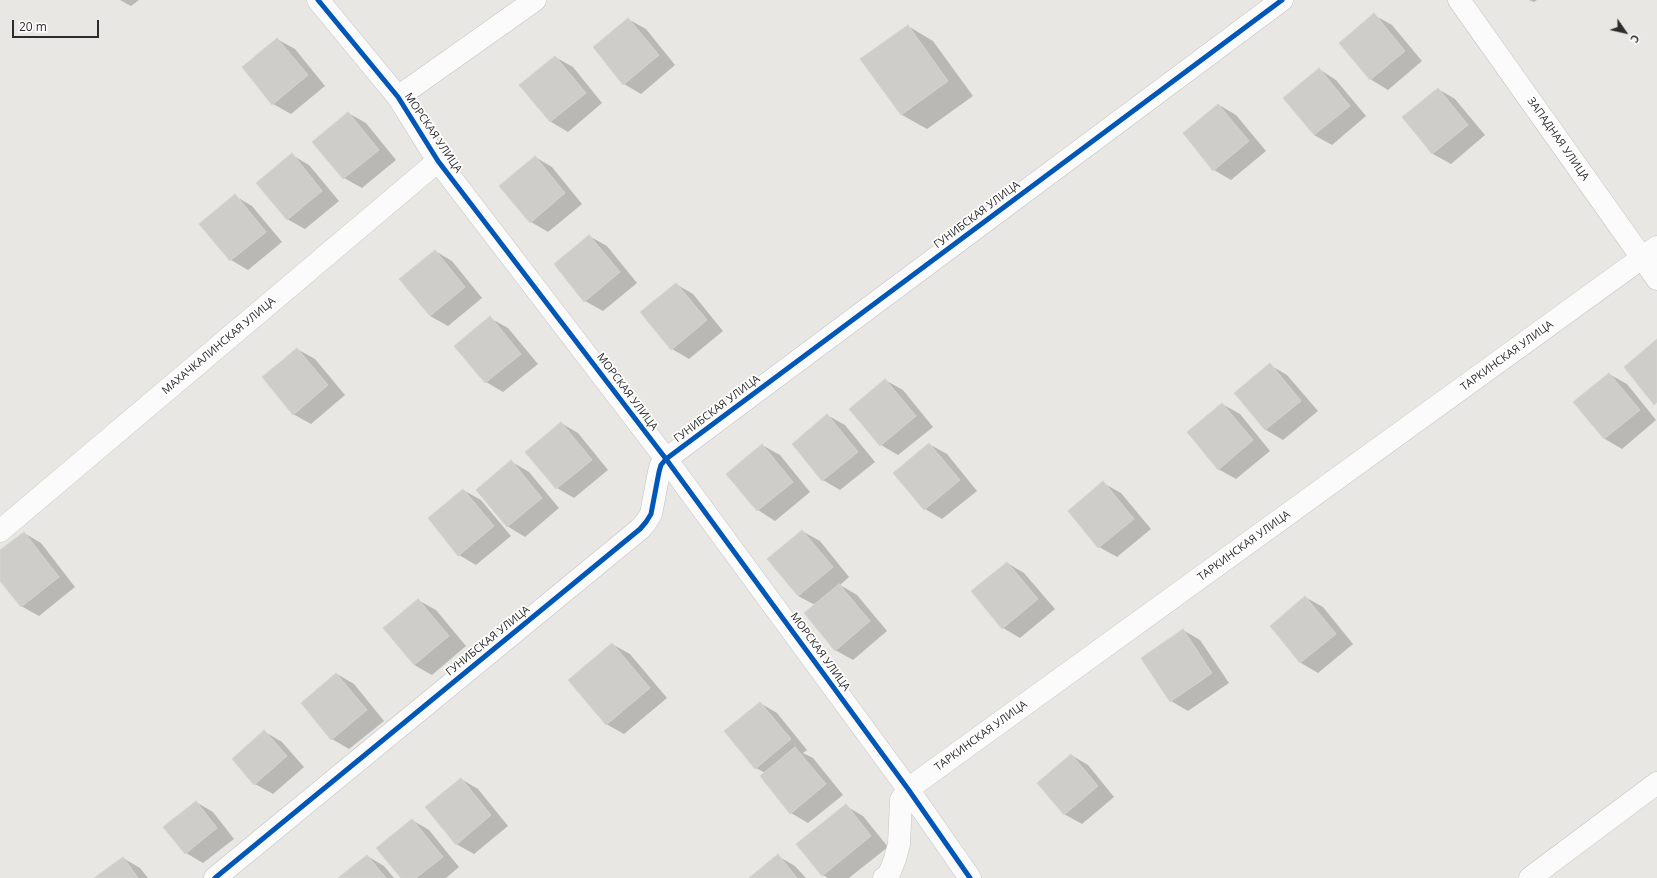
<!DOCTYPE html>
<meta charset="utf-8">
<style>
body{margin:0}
#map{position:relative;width:1657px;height:878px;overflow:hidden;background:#e9e7e3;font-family:"Open Sans",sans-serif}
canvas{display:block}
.north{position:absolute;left:1605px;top:12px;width:40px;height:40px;-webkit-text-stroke:3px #fff;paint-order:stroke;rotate:124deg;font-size:11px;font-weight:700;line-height:16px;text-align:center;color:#2c2c2c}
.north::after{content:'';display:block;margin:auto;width:14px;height:18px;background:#2c2c2c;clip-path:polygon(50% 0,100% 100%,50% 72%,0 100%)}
.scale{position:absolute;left:12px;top:20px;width:87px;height:18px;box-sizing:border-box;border:2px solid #2c2c2c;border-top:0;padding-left:5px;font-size:12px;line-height:14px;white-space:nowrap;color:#2c2c2c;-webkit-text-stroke:3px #fff;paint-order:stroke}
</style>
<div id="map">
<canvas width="1657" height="878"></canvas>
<div class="north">С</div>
<div class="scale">20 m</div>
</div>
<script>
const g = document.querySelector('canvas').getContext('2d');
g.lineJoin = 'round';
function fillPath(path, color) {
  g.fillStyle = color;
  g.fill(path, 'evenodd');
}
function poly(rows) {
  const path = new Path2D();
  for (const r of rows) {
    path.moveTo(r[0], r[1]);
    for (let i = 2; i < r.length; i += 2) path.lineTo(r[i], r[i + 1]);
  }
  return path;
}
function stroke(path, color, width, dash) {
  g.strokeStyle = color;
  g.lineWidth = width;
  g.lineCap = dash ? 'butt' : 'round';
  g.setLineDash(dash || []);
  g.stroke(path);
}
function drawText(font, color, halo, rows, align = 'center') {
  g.font = font + ' "Open Sans",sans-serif';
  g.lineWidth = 3.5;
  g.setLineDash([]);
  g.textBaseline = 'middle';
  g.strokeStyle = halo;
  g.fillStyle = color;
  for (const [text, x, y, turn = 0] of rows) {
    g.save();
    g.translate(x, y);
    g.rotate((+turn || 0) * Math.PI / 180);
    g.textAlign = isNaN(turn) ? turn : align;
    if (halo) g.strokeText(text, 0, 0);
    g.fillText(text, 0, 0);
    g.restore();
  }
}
const shadow = poly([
 [120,0,139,0,131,6],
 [1529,0,1537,0,1534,2],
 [1374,15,1392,25,1422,61,1388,90,1370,79],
 [628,19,646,29,675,65,641,94,624,84],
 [908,26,933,41,973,96,927,129,902,115,862,59],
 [277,39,295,49,325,86,291,114,273,104],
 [555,57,573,67,602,103,568,132,551,122,521,86],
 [1319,69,1336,80,1366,116,1332,145,1314,135],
 [1438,89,1455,99,1485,135,1451,164,1433,154,1403,117],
 [1219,105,1236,115,1266,151,1231,180,1214,170],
 [348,113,366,123,396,160,362,188,344,178,314,142],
 [292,155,309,165,339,201,305,229,287,219],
 [535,157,552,167,582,204,548,232,531,222],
 [235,196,252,206,282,242,248,270,231,260],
 [589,236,607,246,637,283,603,311,585,301,555,265],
 [435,251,452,261,482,298,448,326,430,316],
 [676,284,693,294,723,331,689,359,672,349],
 [490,318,508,328,538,364,503,392,486,382,456,346],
 [297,349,315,359,345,395,311,424,293,414],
 [1270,365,1287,375,1318,411,1283,440,1266,430,1236,393],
 [1609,374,1627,384,1656,420,1622,449,1605,439,1575,402],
 [885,380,903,390,933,427,898,455,881,445],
 [1222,404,1240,414,1270,451,1236,479,1218,469],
 [827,415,845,425,875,462,840,490,823,480],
 [561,423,578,433,608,470,574,498,557,488],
 [929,444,947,454,977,491,942,519,925,509],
 [762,445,780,455,810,492,775,521,758,510,728,474],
 [512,462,529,472,559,508,525,537,507,526],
 [1103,483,1121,493,1151,529,1117,557,1099,547,1069,511],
 [463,490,481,500,511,536,476,565,459,555],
 [802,531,820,541,849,577,840,585,857,595,887,631,853,660,835,650,815,605,798,596],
 [24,533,41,543,75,587,39,616,21,606,0,579,0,551],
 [1007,563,1024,573,1055,609,1020,638,1003,628],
 [1305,597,1323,607,1353,644,1318,673,1301,663,1271,626],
 [418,600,436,610,466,646,432,675,414,665],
 [1183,630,1200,640,1229,683,1188,711,1171,701],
 [612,644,630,654,667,698,624,734,606,724],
 [337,674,354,684,384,721,349,749,332,739],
 [760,703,777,713,807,750,803,753,813,758,843,795,808,823,791,813,765,773,756,768],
 [265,732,282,742,304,767,273,794,255,784,233,759],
 [1071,755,1088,765,1114,797,1082,824,1064,814],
 [461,779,478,789,508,826,474,854,456,844],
 [196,802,213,812,234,839,203,863,186,853],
 [846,806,863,816,888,847,849,878,828,878,823,875],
 [412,820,429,830,459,867,446,878,402,878],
 [367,856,384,866,394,878,340,878],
 [778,856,795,866,806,878,751,878],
 [123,858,140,868,148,878,96,878]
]);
const building = poly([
 [1374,13,1405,51,1370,80,1339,43,1374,13],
 [628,18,659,55,623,85,593,47,628,18],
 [908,25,948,81,901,115,860,59,908,25],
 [277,38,308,75,272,105,242,67,277,38],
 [555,56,586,93,550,122,519,85,555,56],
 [1319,68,1350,106,1314,135,1283,98,1319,68],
 [1438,88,1468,125,1432,154,1402,117,1438,88],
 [1218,104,1249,141,1213,171,1183,133,1218,104],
 [348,112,379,150,343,179,312,142,348,112],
 [292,153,322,191,287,220,256,183,292,153],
 [535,156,565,193,530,223,499,186,535,156],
 [235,194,266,232,230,261,199,224,235,194],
 [589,235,620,272,584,302,554,264,589,235],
 [435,250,465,287,430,316,399,279,435,250],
 [676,283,707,320,671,350,640,312,676,283],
 [490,316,521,354,485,383,454,346,490,316],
 [1657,339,1657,402,1654,405,1624,367,1657,339],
 [297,348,328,385,293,415,262,377,297,348],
 [1270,363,1301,401,1265,430,1234,393,1270,363],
 [1609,373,1640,410,1604,439,1573,402,1609,373],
 [885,379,916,416,880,446,849,409,885,379],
 [1222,403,1253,440,1218,470,1187,432,1222,403],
 [827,414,858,452,822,481,792,444,827,414],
 [561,422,592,460,556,489,525,452,561,422],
 [929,443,960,480,924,510,893,473,929,443],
 [762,444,793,482,757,511,726,474,762,444],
 [511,460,542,498,507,527,476,490,511,460],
 [1103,481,1134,519,1098,548,1068,511,1103,481],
 [463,489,494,526,458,556,428,518,463,489],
 [802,530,833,567,798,596,767,559,802,530],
 [24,532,59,577,21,607,0,581,0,550,24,532],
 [1007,562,1038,599,1002,629,971,591,1007,562],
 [839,584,870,621,835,651,804,613,839,584],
 [1305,596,1336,634,1300,663,1270,626,1305,596],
 [418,599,449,636,414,665,383,628,418,599],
 [1183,629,1212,673,1170,702,1141,658,1183,629],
 [612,643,650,688,606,725,568,680,612,643],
 [336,673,367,710,331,740,301,703,336,673],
 [760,702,791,739,755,769,724,731,760,702],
 [264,730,287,756,254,785,232,759,264,730],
 [795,747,826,784,790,814,760,776,795,747],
 [1071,754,1098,786,1064,815,1037,783,1071,754],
 [461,778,491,815,456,845,425,807,461,778],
 [196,801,217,828,185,854,163,827,196,801],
 [846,804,871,836,822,876,796,844,846,804],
 [412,819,443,857,416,878,401,878,376,848,412,819],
 [778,854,797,878,749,878,778,854],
 [367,855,386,878,338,878,367,855],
 [123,857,138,878,94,878,123,857]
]);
const minor = poly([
 [318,0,398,97,438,161,666,459,908,789,970,878],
 [1459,0,1657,279],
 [398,97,535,0],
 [0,531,438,161],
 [215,878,640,529,646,522,651,514,659,472,661,465,666,459,1282,0],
 [884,878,889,874,895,859,899,844,901,800,908,789,1657,247],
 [1530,878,1657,783]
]);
const cycleway = poly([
 [318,0,398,97,438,161,666,459,908,789,970,878],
 [215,878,640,529,646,522,651,514,659,472,661,465,666,459,1282,0]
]);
const streetNames = [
 ["МОРСКАЯ УЛИЦА",433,133,56],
 ["ЗАПАДНАЯ УЛИЦА",1558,139,55],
 ["ГУНИБСКАЯ УЛИЦА",977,215,-37],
 ["МАХАЧКАЛИНСКАЯ УЛИЦА",219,346,-40],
 ["ТАРКИНСКАЯ УЛИЦА",1507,356,-36],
 ["МОРСКАЯ УЛИЦА",627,392,53],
 ["ГУНИБСКАЯ УЛИЦА",717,409,-37],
 ["ТАРКИНСКАЯ УЛИЦА",1244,546,-36],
 ["ГУНИБСКАЯ УЛИЦА",488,641,-39],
 ["МОРСКАЯ УЛИЦА",820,652,54],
 ["ТАРКИНСКАЯ УЛИЦА",981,736,-36]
];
fillPath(shadow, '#0003');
fillPath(building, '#cecdc9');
stroke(building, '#d4d3cf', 1);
stroke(minor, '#c4c3c3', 23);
stroke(minor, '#fcfbfb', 22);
stroke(cycleway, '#0057b8', 5);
drawText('11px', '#2c2c2c', '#fff', streetNames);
</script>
